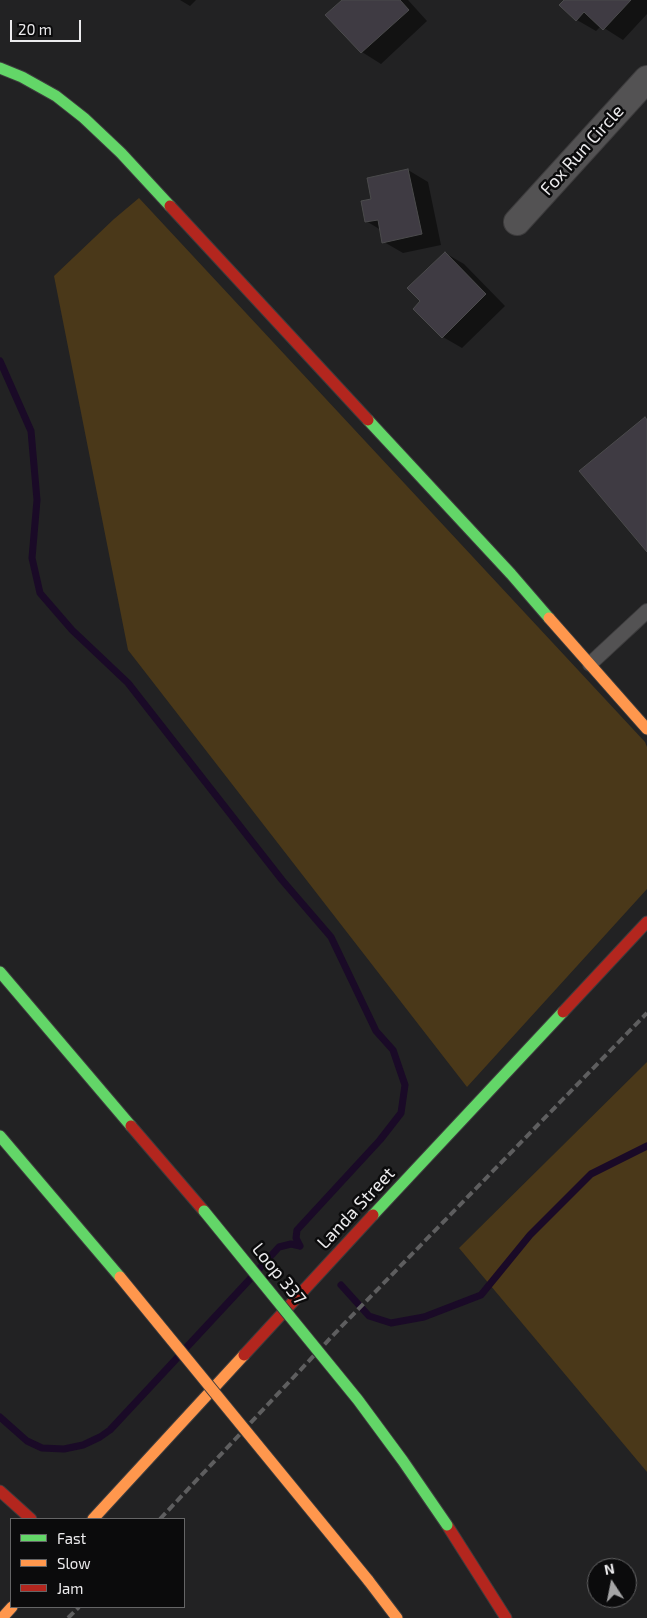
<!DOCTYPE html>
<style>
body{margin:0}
#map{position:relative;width:647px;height:1618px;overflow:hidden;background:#222223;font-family:"Exo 2",sans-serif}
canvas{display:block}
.legend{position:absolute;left:10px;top:1518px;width:175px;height:90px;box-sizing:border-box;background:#0b0b0c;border:1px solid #656566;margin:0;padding:6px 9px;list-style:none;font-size:15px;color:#ecebed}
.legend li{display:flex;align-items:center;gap:10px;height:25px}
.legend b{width:25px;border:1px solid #656566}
.north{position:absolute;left:587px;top:1558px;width:50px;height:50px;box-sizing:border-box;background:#0b0b0c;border:1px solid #656566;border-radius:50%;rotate:349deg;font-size:14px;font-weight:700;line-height:20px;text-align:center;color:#ecebed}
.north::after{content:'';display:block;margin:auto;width:18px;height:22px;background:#a5a5a6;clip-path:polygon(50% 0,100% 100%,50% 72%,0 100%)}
.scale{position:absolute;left:10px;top:20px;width:71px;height:22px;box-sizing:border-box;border:2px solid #ecebed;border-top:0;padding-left:6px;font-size:15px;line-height:18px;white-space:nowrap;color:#ecebed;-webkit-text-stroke:4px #0b0b0c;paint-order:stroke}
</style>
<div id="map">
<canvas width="647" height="1618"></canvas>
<ul class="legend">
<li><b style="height:6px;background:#63d668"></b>Fast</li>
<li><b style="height:6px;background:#ff974d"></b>Slow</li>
<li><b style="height:6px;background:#b3261e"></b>Jam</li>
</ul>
<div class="north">N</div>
<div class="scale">20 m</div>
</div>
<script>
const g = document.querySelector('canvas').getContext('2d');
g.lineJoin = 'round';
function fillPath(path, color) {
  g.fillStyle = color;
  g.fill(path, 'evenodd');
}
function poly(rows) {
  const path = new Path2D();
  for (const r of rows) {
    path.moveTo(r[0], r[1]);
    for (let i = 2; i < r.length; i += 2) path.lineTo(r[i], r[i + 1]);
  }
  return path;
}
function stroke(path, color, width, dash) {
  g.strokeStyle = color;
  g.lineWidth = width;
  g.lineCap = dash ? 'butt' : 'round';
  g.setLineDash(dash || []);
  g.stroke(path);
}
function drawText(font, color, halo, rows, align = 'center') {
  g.font = font + ' "Exo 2",sans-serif';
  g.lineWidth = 5;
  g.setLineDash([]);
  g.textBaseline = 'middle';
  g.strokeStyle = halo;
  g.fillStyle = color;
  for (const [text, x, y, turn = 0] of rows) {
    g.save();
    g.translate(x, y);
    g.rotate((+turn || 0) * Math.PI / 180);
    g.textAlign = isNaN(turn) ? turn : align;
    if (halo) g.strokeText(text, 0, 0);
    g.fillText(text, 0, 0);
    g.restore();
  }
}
const green = poly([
 [139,198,645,742,647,747,647,889,467,1087,128,650,54,276,114,219],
 [647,1062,647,1472,459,1248]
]);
const shadow = poly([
 [180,0,196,0,190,6],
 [343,0,408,0,427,21,381,64,362,52],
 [565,0,647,0,647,14,623,40,601,26,596,31,577,20],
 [408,170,428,182,441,245,403,253,384,242,381,230,366,221,373,200],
 [445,253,464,264,505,306,462,348,443,337]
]);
const stream = poly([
 [0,361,31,431,37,500,32,558,40,593,72,630,128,683,282,880,331,937,376,1031,393,1050,405,1085,401,1113,380,1140,297,1230,296,1238,300,1246],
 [258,1270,279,1247,291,1244,300,1246],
 [341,1285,369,1316,391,1323,424,1317,481,1295,530,1235,591,1174,647,1146],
 [185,1349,251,1278],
 [0,1417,27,1441,42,1448,64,1449,83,1445,100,1437,110,1430,178,1357]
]);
const building = poly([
 [342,0,400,0,409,10,361,53,325,15,342,0],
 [564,0,631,0,603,30,584,12,576,21,559,5,564,0],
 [408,169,422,234,382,243,378,220,365,222,361,201,371,199,367,178,408,169],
 [445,252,486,294,442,338,413,309,420,301,407,288,445,252],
 [645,417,647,420,647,552,579,471,645,417]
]);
const lane = poly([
 [590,664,647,611]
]);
const street = poly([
 [517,222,647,79]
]);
const fast = poly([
 [0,68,22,77,56,96,84,118,121,153,170,206],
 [368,420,511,574,549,618],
 [0,972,131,1126],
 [0,1136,120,1277],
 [373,1215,563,1012]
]);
const slow = poly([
 [549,618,647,729],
 [93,1519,244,1355],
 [368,1580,397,1618],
 [2,1618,12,1607]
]);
const jam = poly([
 [170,206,368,420],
 [563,1012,647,922],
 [131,1126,204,1211],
 [244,1355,373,1215],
 [0,1491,31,1519],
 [447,1525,506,1618]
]);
const rail = poly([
 [160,1519,339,1329,647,1013],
 [68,1618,79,1607]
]);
const fastBridge = poly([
 [204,1211,358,1400,403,1461,447,1525]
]);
const slowBridge = poly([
 [120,1277,368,1580]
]);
const streetNames = [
 ["Fox Run Circle",582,150,-48],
 ["Landa Street",356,1208,-47],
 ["Loop 337",279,1274,51]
];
fillPath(green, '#4a3819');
fillPath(shadow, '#0007');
stroke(stream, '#1a0a27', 7);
fillPath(building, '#3f3b43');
stroke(building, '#4b4b4c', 1);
stroke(lane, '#3d3c3d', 16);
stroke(street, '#3d3c3d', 28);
stroke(fast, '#3d3c3d', 13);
stroke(slow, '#3d3c3d', 13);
stroke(jam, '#3d3c3d', 13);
stroke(lane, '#535253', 14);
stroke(street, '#535253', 26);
stroke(fast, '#63d668', 11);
stroke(slow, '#ff974d', 11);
stroke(jam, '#b3261e', 11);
stroke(rail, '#5e5e5f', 4, [8, 4]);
stroke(fastBridge, '#3d3c3d', 13, []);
stroke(slowBridge, '#3d3c3d', 13, []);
stroke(fastBridge, '#63d668', 11);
stroke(slowBridge, '#ff974d', 11);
drawText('18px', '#ecebed', '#0b0b0c', streetNames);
</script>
